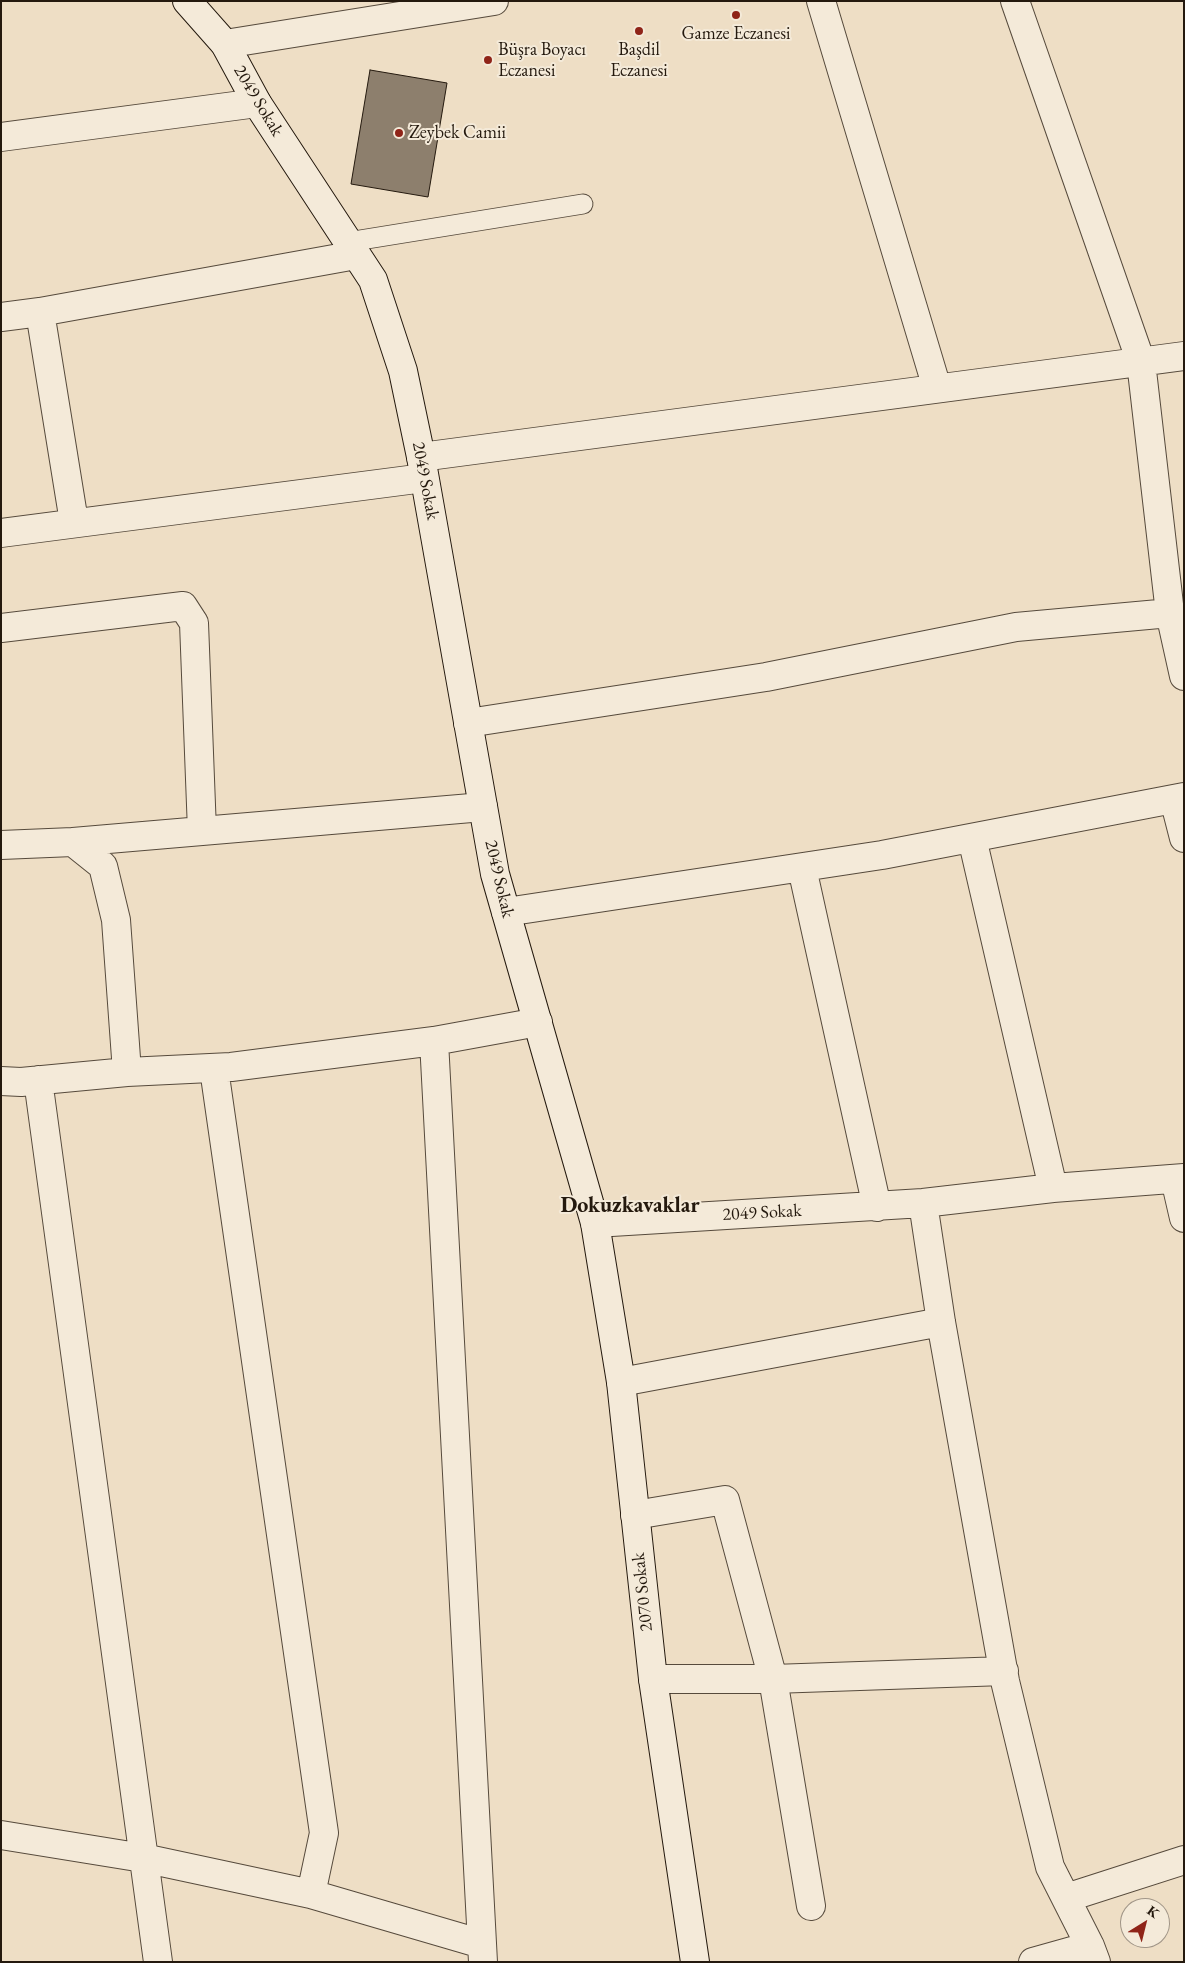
<!DOCTYPE html>
<meta charset="utf-8">
<style>
body{margin:0}
#map{position:relative;width:1185px;height:1963px;overflow:hidden;background:#eedec5;font-family:"EB Garamond",serif}
canvas{display:block}
.frame{position:absolute;inset:0;border:2px solid #24190e;pointer-events:none}
.north{position:absolute;left:1120px;top:1898px;width:50px;height:50px;box-sizing:border-box;background:#f4ead9;border:1px solid #a19688;border-radius:50%;rotate:36deg;font-size:14px;font-weight:700;line-height:20px;text-align:center;color:#24190e}
.north::after{content:'';display:block;margin:auto;width:18px;height:22px;background:#8f2418;clip-path:polygon(50% 0,100% 100%,50% 72%,0 100%)}
</style>
<div id="map">
<canvas width="1185" height="1963"></canvas>
<div class="frame"></div>
<div class="north">K</div>
</div>
<script>
const g = document.querySelector('canvas').getContext('2d');
g.lineJoin = 'round';
function fillPath(path, color) {
  g.fillStyle = color;
  g.fill(path, 'evenodd');
}
function poly(rows) {
  const path = new Path2D();
  for (const r of rows) {
    path.moveTo(r[0], r[1]);
    for (let i = 2; i < r.length; i += 2) path.lineTo(r[i], r[i + 1]);
  }
  return path;
}
function stroke(path, color, width, dash) {
  g.strokeStyle = color;
  g.lineWidth = width;
  g.lineCap = dash ? 'butt' : 'round';
  g.setLineDash(dash || []);
  g.stroke(path);
}
function drawText(font, color, halo, rows, align = 'center') {
  g.font = font + ' "EB Garamond",serif';
  g.lineWidth = 4;
  g.setLineDash([]);
  g.textBaseline = 'middle';
  g.strokeStyle = halo;
  g.fillStyle = color;
  for (const [text, x, y, turn = 0] of rows) {
    g.save();
    g.translate(x, y);
    g.rotate((+turn || 0) * Math.PI / 180);
    g.textAlign = isNaN(turn) ? turn : align;
    if (halo) g.strokeText(text, 0, 0);
    g.fillText(text, 0, 0);
    g.restore();
  }
}
const building = poly([
 [370,70,447,83,428,197,351,184,370,70]
]);
const lane = poly([
 [348,242,583,204]
]);
const street = poly([
 [821,1,937,388],
 [1015,1,1141,362,1170,613,1184,676],
 [225,44,494,1],
 [1,137,257,103],
 [40,312,74,522],
 [1,317,40,312,356,255],
 [421,457,1184,356],
 [1,533,424,478],
 [1,628,183,606,194,623,202,831],
 [468,723,766,677,1016,627,1170,613],
 [1174,799,1184,838],
 [972,838,1053,1188],
 [73,842,483,807],
 [1,845,73,842,103,866,116,920,127,1072],
 [802,868,877,1207],
 [506,912,882,855,1184,797],
 [434,1041,483,1962],
 [214,1069,324,1833,311,1894],
 [38,1080,158,1962],
 [1,1081,21,1082,127,1072,231,1067,434,1041,538,1022],
 [1175,1179,1184,1218],
 [923,1203,941,1322,1005,1681,1050,1867,1090,1946,1096,1962],
 [595,1223,923,1203,1053,1188,1184,1178],
 [621,1382,941,1322],
 [635,1515,725,1500,773,1679,811,1906],
 [653,1679,773,1679,1004,1671],
 [1,1835,143,1858,311,1894,482,1944],
 [1066,1898,1184,1860],
 [1033,1962,1090,1946]
]);
const secondary = poly([
 [187,1,225,44,257,103,373,280,403,371,421,457,495,874,595,1223,621,1382,653,1679,695,1962]
]);
const markers = [
 [736,15,5,"#8f2418"],
 [639,31,5,"#8f2418"],
 [488,60,5,"#8f2418"],
 [399,133,5,"#8f2418"]
];
const poiNames = [
 ["Gamze Eczanesi",736,34],
 ["Büşra Boyacı",498,50,"left"],
 ["Eczanesi",498,71,"left"],
 ["Başdil",639,50],
 ["Eczanesi",639,71],
 ["Zeybek Camii",409,133,"left"]
];
const streetNames = [
 ["2049 Sokak",258,101,59],
 ["2049 Sokak",425,481,79],
 ["2049 Sokak",499,879,77],
 ["2049 Sokak",762,1213,-3],
 ["2070 Sokak",643,1592,-96]
];
const districtNames = [
 ["Dokuzkavaklar",630,1206]
];
fillPath(building, '#8d7f6d');
stroke(building, '#24190e', 1);
stroke(lane, '#564a3c', 21);
stroke(street, '#564a3c', 30);
stroke(secondary, '#24190e', 30);
stroke(lane, '#f4ead9', 19);
stroke(street, '#f4ead9', 28);
stroke(secondary, '#f4ead9', 28);
for (const [x, y, r, color] of markers) {
  const dot = new Path2D();
  dot.arc(x, y, r, 0, 2 * Math.PI);
  g.fillStyle = color;
  g.fill(dot);
  stroke(dot, '#f4ead9', 2);
}
drawText('18px', '#24190e', '#f4ead9', poiNames);
drawText('18px', '#24190e', '#f4ead9', streetNames);
drawText('bold 22px', '#24190e', '#f4ead9', districtNames);
</script>
